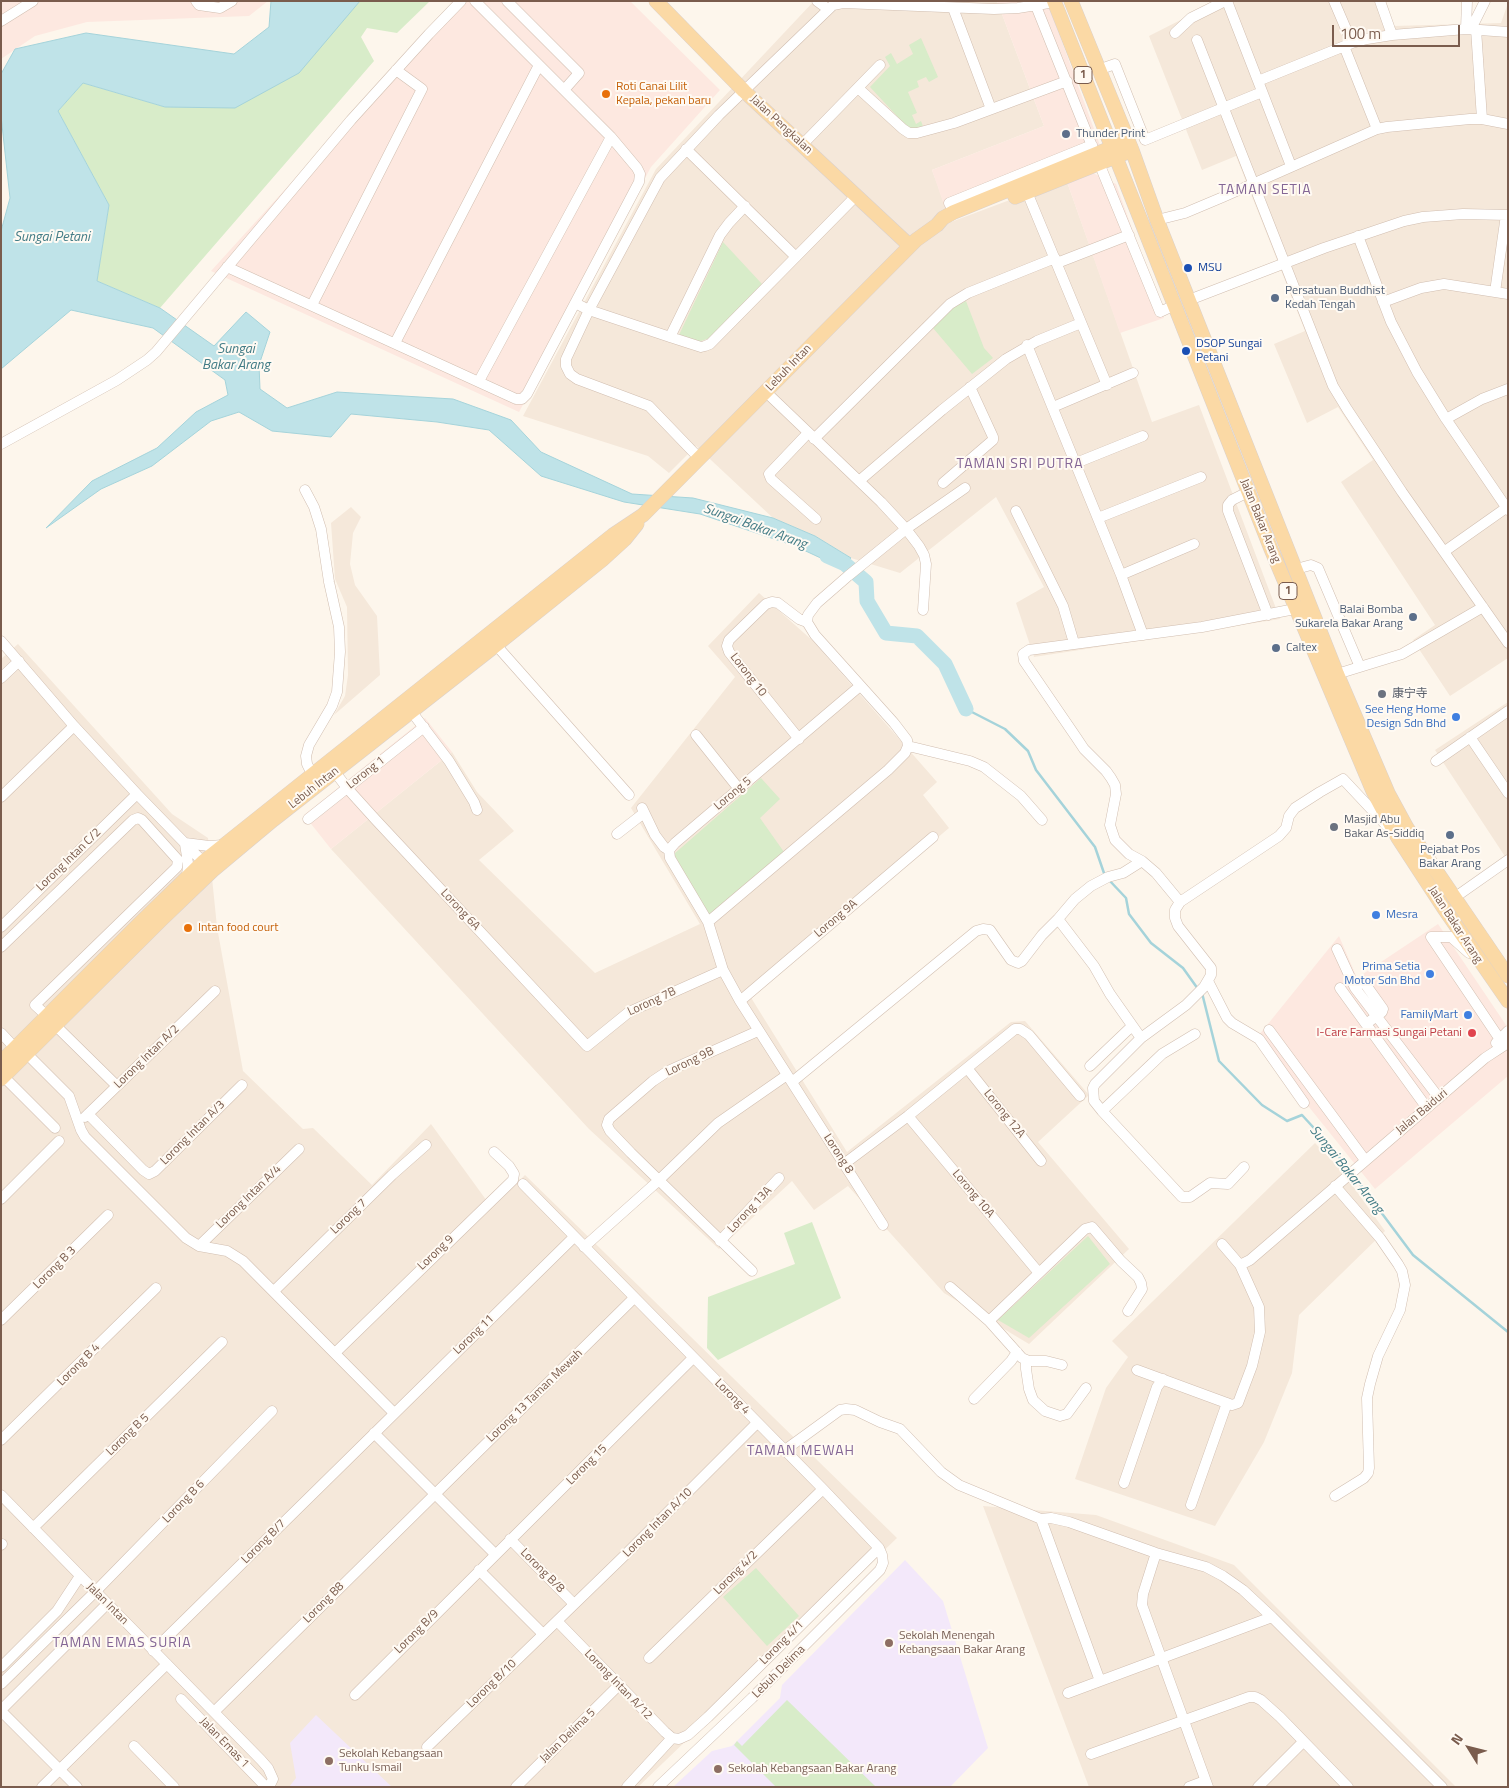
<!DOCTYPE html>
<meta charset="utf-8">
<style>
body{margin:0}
#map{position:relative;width:1509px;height:1788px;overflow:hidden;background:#fdf6ec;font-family:"Titillium Web",sans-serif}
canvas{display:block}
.frame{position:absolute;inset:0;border:2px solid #7a5c4d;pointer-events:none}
.north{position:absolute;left:1444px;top:1723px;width:50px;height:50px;-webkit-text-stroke:4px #fffaf3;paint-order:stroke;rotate:306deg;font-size:14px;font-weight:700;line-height:20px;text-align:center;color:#7a5c4d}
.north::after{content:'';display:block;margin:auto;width:18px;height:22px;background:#7a5c4d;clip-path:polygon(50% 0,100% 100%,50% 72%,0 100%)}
.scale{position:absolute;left:1332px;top:25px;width:128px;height:22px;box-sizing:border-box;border:2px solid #7a5c4d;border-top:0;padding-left:6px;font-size:15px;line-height:18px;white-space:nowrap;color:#7a5c4d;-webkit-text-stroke:4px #fffaf3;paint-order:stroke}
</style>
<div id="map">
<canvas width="1509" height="1788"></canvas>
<div class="frame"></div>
<div class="north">N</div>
<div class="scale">100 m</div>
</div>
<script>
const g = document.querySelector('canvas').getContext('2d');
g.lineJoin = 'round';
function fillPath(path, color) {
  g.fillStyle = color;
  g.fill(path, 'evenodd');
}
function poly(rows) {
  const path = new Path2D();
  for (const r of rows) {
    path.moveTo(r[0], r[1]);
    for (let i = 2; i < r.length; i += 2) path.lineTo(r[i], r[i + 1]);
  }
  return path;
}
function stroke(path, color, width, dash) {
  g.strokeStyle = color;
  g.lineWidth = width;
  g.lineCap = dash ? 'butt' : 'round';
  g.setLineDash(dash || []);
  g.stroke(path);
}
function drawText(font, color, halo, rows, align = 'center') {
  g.font = font + ' "Titillium Web","Noto Sans SC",sans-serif';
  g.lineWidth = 4;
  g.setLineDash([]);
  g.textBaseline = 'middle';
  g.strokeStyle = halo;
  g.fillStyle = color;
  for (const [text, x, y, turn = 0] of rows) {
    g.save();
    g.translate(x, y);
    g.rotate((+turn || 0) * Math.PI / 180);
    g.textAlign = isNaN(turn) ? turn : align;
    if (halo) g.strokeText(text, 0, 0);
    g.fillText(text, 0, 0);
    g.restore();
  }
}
const residential = poly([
 [814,1,997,1,1044,126,932,170,951,222,1066,179,1152,422,1199,405,1280,619,1034,657,1016,603,1044,587,996,497,900,573,851,558,815,536,773,518,696,446,669,473,648,456,523,416,656,169],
 [1218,1,1384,1,1394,26,1501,23,1508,3,1508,658,1450,696,1413,640,1435,625,1341,482,1373,460,1338,407,1307,423,1274,344,1305,331,1236,156,1202,170,1149,36],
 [351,507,361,517,353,533,350,564,355,585,377,616,380,675,334,715,345,696,348,675,347,607,335,579,331,523],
 [759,593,813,641,937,782,923,795,949,828,750,996,847,1152,1011,1022,1025,1021,1089,1095,1038,1142,1129,1249,1029,1344,944,1293,848,1186,814,1210,792,1181,719,1249,589,1129,331,849,452,752,477,792,514,831,479,860,595,973,700,924,631,808,735,677,708,646],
 [18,644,172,814,208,838,217,927,243,1071,303,1129,313,1128,372,1185,431,1124,492,1208,525,1175,897,1538,638,1787,1,1787,1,659],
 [1508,702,1508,861,1435,750],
 [1315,1143,1342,1171,1385,1231,1299,1315,1292,1373,1264,1442,1215,1526,1075,1479,1106,1388,1128,1357,1112,1341],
 [983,1506,1096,1515,1234,1565,1456,1787,1089,1787]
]);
const commercial = poly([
 [1,1,268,1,249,16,87,22,35,36,1,59],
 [456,1,630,1,720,90,651,167,519,412,211,271],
 [997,1,1047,1,1101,148,945,208,932,170,1044,126],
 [1093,173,1116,184,1164,318,1120,333,1066,179],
 [425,718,452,752,331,849,304,815],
 [1438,924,1508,1028,1508,1076,1375,1189,1255,1040,1339,936,1357,978]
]);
const education = poly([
 [905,1560,943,1601,988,1748,950,1787,673,1787,712,1751,732,1746,780,1698,782,1685],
 [316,1715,392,1787,289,1787,296,1778,290,1743]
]);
const green = poly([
 [360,1,430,1,397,33,367,28,361,37,374,61,160,308,97,281,109,205,58,111,83,83,165,107],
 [921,38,938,77,929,82,926,77,917,81,919,87,908,92,917,113,912,115,916,124,921,121,924,129,908,128,870,87,890,66,885,57,891,53,897,64,913,54,909,45],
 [723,242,762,284,710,338,698,342,679,335],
 [966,301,984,348,993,358,972,374,933,328,952,308],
 [761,778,780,799,760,818,784,852,709,918,674,854],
 [812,1222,841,1298,718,1360,707,1348,708,1297,795,1264,784,1233],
 [1088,1236,1110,1264,1029,1338,998,1320],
 [756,1568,799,1616,767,1646,723,1597],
 [787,1700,876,1787,776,1787,734,1745,737,1741,742,1746]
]);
const water = poly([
 [271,1,360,1,299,73,235,108,165,107,83,83,58,111,109,205,97,281,160,308,214,346,246,312,270,332,259,365,260,389,287,408,337,392,453,399,511,420,541,452,632,494,693,498,773,518,815,536,851,558,842,568,795,546,700,514,624,502,541,476,489,430,437,422,351,414,331,437,272,431,239,412,211,421,152,466,101,489,46,528,92,481,157,448,196,412,228,395,225,380,153,328,71,310,1,369,1,231,10,198,1,116,1,74,15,49,86,33,234,54,269,27,271,1]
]);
const stream = poly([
 [966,709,1005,729,1028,751,1036,770,1095,847,1105,876],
 [1109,880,1126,898,1129,914,1151,943,1183,968,1198,989],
 [1202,993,1219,1061,1262,1105,1287,1121,1302,1115,1334,1150,1350,1172],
 [1354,1176,1413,1255,1508,1332]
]);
const river = poly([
 [827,556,845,564,866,582,867,601,886,633,917,636,945,664,966,709]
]);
const minor = poly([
 [196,1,199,5,220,8,232,1],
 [507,1,579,73,564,90],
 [817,1,828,9],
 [1227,1,1291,166],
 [1334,1,1352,43],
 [1380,1,1392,35],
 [1036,6,1094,151],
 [953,8,991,109],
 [1,21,33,1],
 [1466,29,1467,1],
 [1471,29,1485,1],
 [1476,29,1482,119],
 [1175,33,1191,18,1225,1],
 [1197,40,1333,386,1347,409,1402,492,1508,643],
 [1344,46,1377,129],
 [1098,70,1115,64,1145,140,1262,92],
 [1258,81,1352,43,1367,39,1392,35,1466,29,1508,32],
 [858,88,903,129,909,133,917,133,954,123,1067,81],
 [802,145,880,65],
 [686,149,796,257],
 [1099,163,1160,312,1175,305],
 [1027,192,1107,385],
 [954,212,949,203,1092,145],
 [1157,220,1185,213,1223,197,1377,129,1387,127,1470,119,1482,119,1508,124],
 [1358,236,1391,322,1417,372,1446,419,1508,510],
 [1057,263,1129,235],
 [227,267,516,399,522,399,527,394,639,182,640,174,637,168,611,137,475,1],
 [1495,292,1506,215],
 [1189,300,1324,248,1404,221,1423,217,1463,214,1508,215],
 [1383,302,1421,288,1444,284,1508,294],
 [575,303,589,310,670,337,701,347,705,346,710,344,856,196],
 [312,305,422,89,396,70],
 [670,337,720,235,729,223,745,206],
 [395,343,539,65],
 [1027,345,1121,575,1143,635],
 [479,381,611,137],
 [1053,407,1133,373],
 [1446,419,1482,399,1508,389],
 [808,433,769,474,771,479,816,519],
 [814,439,950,304,968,293,1055,258],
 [1,444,117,380,147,360,156,352,351,120,429,34,461,1],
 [700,459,649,406,577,379,570,374,566,366,566,359,589,310,660,178,719,115,833,5,843,3,994,9,1018,8,1055,2],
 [1076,463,1143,436],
 [859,481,942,410,1006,359,1037,341,1081,323],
 [943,483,993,440,993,437,970,387],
 [305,490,314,507,321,529,329,582,339,627,340,652,337,692,332,706,309,745,306,756,307,764,312,774],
 [1248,492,1232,500,1228,505,1228,511,1268,615],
 [1016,511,1063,606,1074,643],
 [1098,518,1201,477],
 [1445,551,1506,508],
 [1296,569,1311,565,1318,568,1360,667],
 [1121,575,1194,544],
 [923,610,926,564,924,555,919,546,906,529,965,488],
 [1,641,74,726,137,794,208,867],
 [496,645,629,795],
 [1337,674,1402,654,1483,607],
 [1,678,19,661],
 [860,686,675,843,669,850,670,858,708,922,723,970,740,1001,883,1225],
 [411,711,449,761,474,802,477,810],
 [696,735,739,789],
 [1470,737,1508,793],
 [799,739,729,652,727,646,729,640,766,604,772,602,778,603,799,619,807,622],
 [908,746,970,761,984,767,1021,796,1042,820],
 [1436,761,1508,711],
 [335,772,347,788,375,819,587,1046,629,1012,723,970],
 [1,797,74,726],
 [642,808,655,835,664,847,669,850],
 [308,819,424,727],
 [617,834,644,813],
 [185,843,209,846,223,845],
 [185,844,188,863,187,878],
 [1454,898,1508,860],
 [1180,902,1156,873,1142,861,1129,854,1115,840,1110,825,1116,794,1115,785,1111,778,1106,771,1084,749,1076,737,1024,661,1023,654,1029,650,1202,627,1295,609],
 [1058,919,1075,899,1091,886,1108,877,1123,873,1142,861],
 [708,922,888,770,905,753,908,746,907,740,894,723,815,635,807,622,808,615,817,603,848,576,906,529,881,502,766,392],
 [1,927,137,794],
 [1431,937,1499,1038],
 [1431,937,1451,937,1469,953],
 [1,947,133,820,138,818,142,820,178,860,177,867,35,1005,48,1017],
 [1337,949,1355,988,1439,1098],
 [1208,981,1227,1018,1232,1023,1259,1039,1304,1103],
 [1340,988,1366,1024,1382,1012,1383,1009,1363,981,1355,988],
 [740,1001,933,837],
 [1366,1024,1427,1108],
 [56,1026,117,1086],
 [1269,1030,1365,1160],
 [1,1033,16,1049],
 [1496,1043,1508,1031],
 [27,1054,69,1096,81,1130,85,1137,186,1238,199,1246,227,1251,243,1261,394,1413],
 [1090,1066,1132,1026],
 [967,1068,1041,1161],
 [4,1077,55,1128],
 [792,1082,976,931,983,929,990,930,1011,960,1018,963,1022,961,1042,935,1058,919,1094,966,1110,994,1141,1038],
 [1102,1111,1162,1054,1195,1034],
 [88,1114,143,1170,149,1174,155,1171,242,1085],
 [908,1116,1039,1273],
 [85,1117,215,991],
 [844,1164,908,1116,1015,1029,1020,1029,1029,1035,1080,1096],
 [1244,1167,1228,1184,1210,1183,1190,1197,1182,1197,1102,1111,1094,1101,1093,1088,1095,1084,1141,1038,1186,1005,1204,987,1211,975,1211,968,1178,926,1175,918,1175,910,1180,902,1279,836,1286,828,1289,816,1295,808,1320,792,1343,779,1387,826],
 [523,1184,823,1489,879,1548,882,1555,883,1563,880,1570,752,1698,658,1787],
 [1335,1186,1380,1238,1398,1264,1402,1271,1405,1285,1400,1310,1378,1356,1370,1384,1367,1398,1369,1468,1368,1473,1364,1478,1335,1496],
 [1,1199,59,1141],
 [720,1241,779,1178],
 [199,1246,299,1149],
 [584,1247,658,1181,718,1123,787,1075],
 [1240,1265,1250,1260,1485,1058,1508,1043],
 [752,1271,631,1153,610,1131,607,1125,609,1119,653,1081,668,1071,758,1031],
 [950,1287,989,1321,1085,1229,1092,1227,1121,1261,1138,1277,1141,1283,1142,1289,1128,1311],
 [274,1291,392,1175,426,1145],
 [1,1320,108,1215],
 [989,1321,1022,1358,1029,1361,1046,1361,1062,1365],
 [335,1353,513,1180,514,1174,509,1166,494,1152],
 [1026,1360,1026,1369,1029,1389,1033,1400,1045,1411,1060,1416,1067,1414,1086,1388],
 [1137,1370,1232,1405,1238,1403,1252,1366,1260,1332,1259,1307,1240,1265,1222,1244],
 [974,1399,1011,1361,1017,1352],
 [374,1433,495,1554],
 [1,1440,156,1288],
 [785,1450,840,1410,846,1409,855,1410,880,1422,900,1429,941,1472,959,1485,1041,1519,1051,1518,1069,1522,1156,1553,1206,1567,1223,1576,1243,1590,1272,1617,1442,1787],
 [1124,1483,1157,1387,1163,1379],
 [1,1495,261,1760,268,1768,273,1779,269,1787],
 [1191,1505,1227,1403],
 [1041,1519,1100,1681],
 [33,1528,222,1342],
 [510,1539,574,1604],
 [1,1545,2,1544],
 [1156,1553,1143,1594,1142,1605,1208,1787],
 [479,1570,543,1634],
 [557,1621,665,1732,672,1738,679,1739,688,1735,708,1717,879,1548],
 [153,1651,574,1237],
 [649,1658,823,1489],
 [1,1667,57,1611,80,1576],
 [1,1684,95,1592,272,1411],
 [1068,1693,1272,1617],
 [355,1695,693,1358],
 [181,1699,266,1787],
 [1,1710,107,1604],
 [1,1711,77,1787],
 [214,1712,634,1298],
 [134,1746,174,1787],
 [427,1747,625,1555,757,1423],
 [1091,1754,1249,1697,1255,1697,1261,1700,1280,1717,1348,1787],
 [42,1787,167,1664],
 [516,1787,619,1685],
 [627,1787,672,1738],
 [1189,1787,1205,1781],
 [1258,1787,1303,1742]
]);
const major = poly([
 [656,1,744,91,909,245],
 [1054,1,1271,549,1373,791,1398,838,1443,907,1508,1001],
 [1071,1,1132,150,1157,220,1337,674,1388,793,1407,828,1508,976],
 [1015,197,1125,153],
 [1,1062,138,925,203,862,613,535,643,515,916,240,937,225,943,218,954,212,1128,141],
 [1,1079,162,919,212,871,273,820,496,645,602,560,625,539,637,524]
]);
const markers = [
 [606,94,5,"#e8710a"],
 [1066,134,5,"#5c6f8a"],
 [1188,268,5,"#1a4fb4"],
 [1275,298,5,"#5c6f8a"],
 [1186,351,5,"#1a4fb4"],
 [1413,617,5,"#5c6f8a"],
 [1276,648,5,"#5c6f8a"],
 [1382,694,5,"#6b7280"],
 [1456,717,5,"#3f7fe0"],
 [1334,827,5,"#6b7280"],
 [1450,835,5,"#5c6f8a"],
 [1376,915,5,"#3f7fe0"],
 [188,928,5,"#e8710a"],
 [1430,974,5,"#3f7fe0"],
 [1468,1015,5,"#3f7fe0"],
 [1472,1033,5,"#e0444e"],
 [889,1643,5,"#8d6e63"],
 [329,1761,5,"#8d6e63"],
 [718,1769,5,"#8d6e63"]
];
const shields = [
 [1083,75,18],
 [1288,591,18]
];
const shieldNames = [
 ["1",1083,75],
 ["1",1288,591]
];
const foodNames = [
 ["Roti Canai Lilit",616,87],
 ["Kepala, pekan baru",616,101],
 ["Intan food court",198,928]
];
const streetNames = [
 ["Jalan Pengkalan",781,125,43],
 ["Lebuh Intan",789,368,-46],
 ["Jalan Bakar Arang",1260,521,68],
 ["Lorong 10",748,675,52],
 ["Lorong 1",366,773,-38],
 ["Lebuh Intan",314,788,-38],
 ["Lorong 5",733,794,-40],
 ["Lorong Intan C/2",69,860,-44],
 ["Lorong 6A",460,910,47],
 ["Lorong 9A",836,919,-40],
 ["Jalan Bakar Arang",1455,925,57],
 ["Lorong 7B",652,1002,-25],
 ["Lorong Intan A/2",147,1057,-44],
 ["Lorong 9B",690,1062,-26],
 ["Jalan Baiduri",1422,1112,-40],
 ["Lorong 12A",1004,1114,51],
 ["Lorong Intan A/3",193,1133,-45],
 ["Lorong 8",838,1154,57],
 ["Lorong 10A",973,1194,50],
 ["Lorong Intan A/4",249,1197,-44],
 ["Lorong 13A",750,1210,-47],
 ["Lorong 7",349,1217,-44],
 ["Lorong 9",436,1253,-44],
 ["Lorong B 3",55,1268,-45],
 ["Lorong 11",474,1335,-44],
 ["Lorong B 4",79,1365,-45],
 ["Lorong 13 Taman Mewah",535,1396,-44],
 ["Lorong 4",732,1397,45],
 ["Lorong B 5",128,1435,-44],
 ["Lorong 15",587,1465,-45],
 ["Lorong B 6",184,1502,-46],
 ["Lorong Intan A/10",658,1523,-45],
 ["Lorong B/7",264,1542,-45],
 ["Lorong B/8",542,1571,45],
 ["Lorong 4/2",736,1573,-45],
 ["Lorong B8",324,1603,-45],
 ["Jalan Intan",107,1604,45],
 ["Lorong B/9",417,1632,-45],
 ["Lorong 4/1",782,1643,-45],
 ["Lebuh Delima",779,1672,-45],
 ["Lorong B/10",492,1684,-44],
 ["Lorong Intan A/12",618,1685,46],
 ["Jalan Delima 5",568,1736,-44],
 ["Jalan Emas 1",224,1743,46]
];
const serviceNames = [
 ["Thunder Print",1076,134],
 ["Persatuan Buddhist",1285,291],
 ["Kedah Tengah",1285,305],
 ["Balai Bomba",1403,610,"right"],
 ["Sukarela Bakar Arang",1403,624,"right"],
 ["Caltex",1286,648],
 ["Pejabat Pos",1450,850,"center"],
 ["Bakar Arang",1450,864,"center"]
];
const transitNames = [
 ["MSU",1198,268],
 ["DSOP Sungai",1196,344],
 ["Petani",1196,358]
];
const worshipNames = [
 ["康宁寺",1392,694],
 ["Masjid Abu",1344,820],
 ["Bakar As-Siddiq",1344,834]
];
const shopNames = [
 ["See Heng Home",1446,710],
 ["Design Sdn Bhd",1446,724],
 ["Mesra",1386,915,"left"],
 ["Prima Setia",1420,967],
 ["Motor Sdn Bhd",1420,981],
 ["FamilyMart",1458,1015]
];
const healthNames = [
 ["I-Care Farmasi Sungai Petani",1462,1033]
];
const educationNames = [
 ["Sekolah Menengah",899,1636],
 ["Kebangsaan Bakar Arang",899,1650],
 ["Sekolah Kebangsaan",339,1754],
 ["Tunku Ismail",339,1768],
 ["Sekolah Kebangsaan Bakar Arang",728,1769]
];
const neighbourhoodNames = [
 ["TAMAN SETIA",1265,191],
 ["TAMAN SRI PUTRA",1020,465],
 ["TAMAN MEWAH",801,1452],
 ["TAMAN EMAS SURIA",122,1644]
];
const waterNames = [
 ["Sungai Petani",52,238],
 ["Sungai",236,350],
 ["Bakar Arang",236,366],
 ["Sungai Bakar Arang",755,527,20],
 ["Sungai Bakar Arang",1346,1170,51]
];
fillPath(residential, '#f5e8da');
fillPath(commercial, '#fde8e0');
fillPath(education, '#f3e8fa');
fillPath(green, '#d8ecc9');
fillPath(water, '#bfe3e8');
stroke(water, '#a5d3da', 1);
stroke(stream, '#a5d3da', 2.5);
stroke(river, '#bfe3e8', 15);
stroke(minor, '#d1beb0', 11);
stroke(major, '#dad1cd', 15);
stroke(minor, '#fff', 10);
stroke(major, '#fbd9a5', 14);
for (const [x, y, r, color] of markers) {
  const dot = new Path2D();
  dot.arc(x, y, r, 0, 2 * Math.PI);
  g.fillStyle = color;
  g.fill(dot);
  stroke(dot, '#fffaf3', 2);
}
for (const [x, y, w] of shields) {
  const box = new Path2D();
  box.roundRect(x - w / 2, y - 8.5, w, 17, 4);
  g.fillStyle = '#fffaf3';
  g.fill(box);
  stroke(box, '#7a5c4d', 1);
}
drawText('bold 11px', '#7a5c4d', null, shieldNames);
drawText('12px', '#c56008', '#fffaf3', foodNames, 'left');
drawText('12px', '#7a5c4d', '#fffaf3', streetNames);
drawText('12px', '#4e5e75', '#fffaf3', serviceNames, 'left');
drawText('12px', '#164399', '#fffaf3', transitNames, 'left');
drawText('12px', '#5b616d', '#fffaf3', worshipNames, 'left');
drawText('12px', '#366cbe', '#fffaf3', shopNames, 'right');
drawText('12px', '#be3a42', '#fffaf3', healthNames, 'right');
drawText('12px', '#785e54', '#fffaf3', educationNames, 'left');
g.letterSpacing = '1px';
drawText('14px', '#846695', '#fffaf3', neighbourhoodNames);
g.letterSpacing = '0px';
drawText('italic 14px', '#437c86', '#fffaf3', waterNames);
</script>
